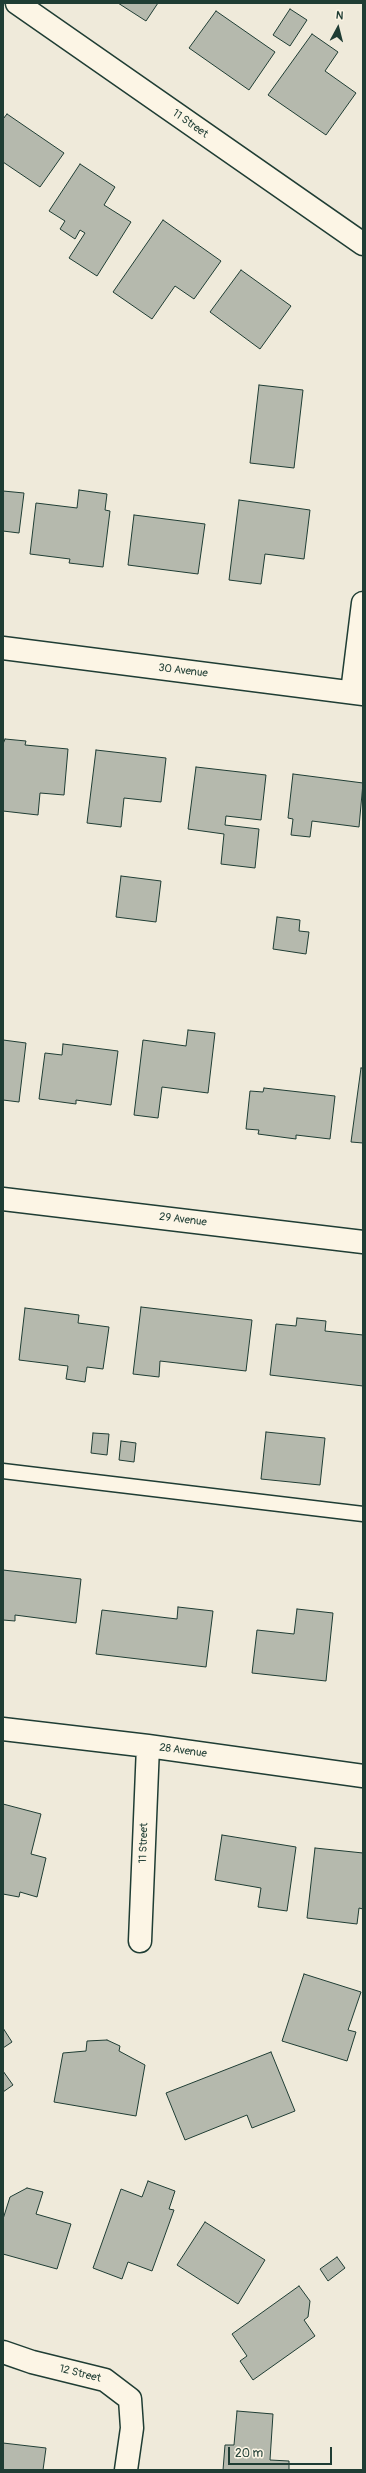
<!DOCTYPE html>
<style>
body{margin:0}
#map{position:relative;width:366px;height:2473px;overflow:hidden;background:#efeada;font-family:Pangolin,sans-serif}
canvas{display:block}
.frame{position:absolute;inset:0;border:4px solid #1f3d34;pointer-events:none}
.north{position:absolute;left:318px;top:8px;width:40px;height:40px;-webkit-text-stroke:3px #fcf5e5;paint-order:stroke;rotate:7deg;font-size:11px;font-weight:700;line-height:16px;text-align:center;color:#1f3d34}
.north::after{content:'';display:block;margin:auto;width:14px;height:18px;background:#1f3d34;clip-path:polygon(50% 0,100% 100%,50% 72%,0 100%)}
.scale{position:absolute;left:228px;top:2447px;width:104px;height:18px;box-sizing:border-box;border:2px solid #1f3d34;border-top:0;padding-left:5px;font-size:12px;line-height:14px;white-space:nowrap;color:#1f3d34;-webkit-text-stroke:3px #fcf5e5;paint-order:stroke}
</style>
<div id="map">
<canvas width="366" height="2473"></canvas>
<div class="frame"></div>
<div class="north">N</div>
<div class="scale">20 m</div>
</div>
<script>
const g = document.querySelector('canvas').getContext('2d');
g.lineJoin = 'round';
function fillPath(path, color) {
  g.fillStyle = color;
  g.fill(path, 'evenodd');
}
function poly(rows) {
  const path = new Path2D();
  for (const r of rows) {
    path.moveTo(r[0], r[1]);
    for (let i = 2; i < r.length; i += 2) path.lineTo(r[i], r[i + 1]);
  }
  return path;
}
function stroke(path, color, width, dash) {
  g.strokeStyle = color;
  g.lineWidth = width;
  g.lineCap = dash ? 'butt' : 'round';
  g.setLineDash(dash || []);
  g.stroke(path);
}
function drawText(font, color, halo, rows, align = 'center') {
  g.font = font + ' Pangolin,sans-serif';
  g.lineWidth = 3;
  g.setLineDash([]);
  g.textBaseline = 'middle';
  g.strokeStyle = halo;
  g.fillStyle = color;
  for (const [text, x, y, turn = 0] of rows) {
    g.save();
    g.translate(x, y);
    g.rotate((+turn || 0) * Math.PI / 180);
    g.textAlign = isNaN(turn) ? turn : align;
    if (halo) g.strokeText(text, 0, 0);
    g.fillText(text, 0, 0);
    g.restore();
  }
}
const building = poly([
 [118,3,158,3,146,21,118,3],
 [290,9,307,20,290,46,273,35,290,9],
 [216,11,275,52,249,90,189,48,216,11],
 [312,34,338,52,325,71,356,93,326,135,268,95,312,34],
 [7,114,64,153,40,187,3,162,3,119,7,114],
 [80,164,115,187,104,205,131,222,97,276,69,258,85,233,80,230,75,239,60,229,65,221,49,211,80,164],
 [163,220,221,261,194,299,175,286,152,319,113,292,163,220],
 [241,270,291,306,260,349,210,312,241,270],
 [259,385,303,390,294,468,250,463,259,385],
 [79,490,107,494,105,510,110,511,103,567,69,563,70,559,30,554,36,503,77,508,79,490],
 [3,491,24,493,19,533,3,531,3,491],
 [239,500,310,510,304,559,265,554,261,584,229,580,239,500],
 [134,515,205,524,198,574,128,565,134,515],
 [5,739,26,741,25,745,68,749,64,795,40,793,38,815,3,811,3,744,5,739],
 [96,750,166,758,161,802,124,798,121,827,87,823,96,750],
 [196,767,266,775,261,820,226,816,225,825,259,829,255,868,221,864,224,834,188,829,196,767],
 [293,774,363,783,359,827,312,821,310,837,291,835,293,819,288,818,293,774],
 [121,876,161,881,156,922,116,917,121,876],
 [277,917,300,920,299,931,309,932,306,954,273,949,277,917],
 [188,1030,215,1033,208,1093,162,1087,158,1118,134,1115,143,1040,186,1046,188,1030],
 [3,1040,26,1043,19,1102,3,1100,3,1040],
 [63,1044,118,1051,111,1105,76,1100,76,1104,39,1099,45,1053,62,1055,63,1044],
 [361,1068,363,1068,363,1143,351,1142,361,1068],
 [264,1088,335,1096,330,1139,296,1135,296,1139,258,1134,259,1130,246,1129,250,1091,263,1092,264,1088],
 [141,1307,252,1320,246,1371,160,1361,159,1377,133,1374,141,1307],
 [25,1308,79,1315,78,1323,109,1327,103,1369,87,1367,85,1382,66,1379,68,1366,19,1360,25,1308],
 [297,1318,326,1321,325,1331,363,1335,363,1386,270,1375,276,1324,296,1326,297,1318],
 [266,1432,325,1438,320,1485,261,1479,266,1432],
 [93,1433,109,1434,107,1455,91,1453,93,1433],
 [121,1441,136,1443,134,1462,119,1460,121,1441],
 [3,1570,81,1579,76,1623,15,1615,15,1621,3,1620,3,1570],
 [178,1607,213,1611,206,1667,96,1654,102,1610,177,1619,178,1607],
 [297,1609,333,1613,326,1681,252,1673,257,1630,294,1634,297,1609],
 [3,1804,41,1814,31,1854,46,1858,37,1897,20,1892,19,1897,3,1894,3,1804],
 [222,1835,296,1847,287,1911,258,1907,261,1888,215,1880,222,1835],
 [315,1848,363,1853,363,1909,359,1908,357,1924,307,1918,315,1848],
 [304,1974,361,1992,348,2030,356,2032,347,2061,282,2041,304,1974],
 [3,2028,12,2042,3,2048,3,2028],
 [107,2040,120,2046,119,2051,145,2065,136,2116,54,2102,63,2053,86,2051,87,2041,107,2040],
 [271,2052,295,2111,252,2128,247,2115,185,2140,166,2093,271,2052],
 [3,2071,13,2085,3,2092,3,2071],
 [148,2181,175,2191,169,2209,174,2210,152,2271,128,2262,122,2279,93,2268,121,2189,142,2197,148,2181],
 [27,2188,43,2192,36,2214,71,2224,57,2269,3,2254,3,2219,10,2197,27,2188],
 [205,2222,265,2260,238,2304,177,2265,205,2222],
 [337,2257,345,2268,328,2281,320,2269,337,2257],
 [299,2286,310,2301,308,2317,304,2320,315,2336,253,2380,240,2361,247,2356,232,2334,299,2286],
 [237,2411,273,2414,270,2460,289,2461,289,2470,223,2470,225,2445,234,2445,237,2411],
 [3,2443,46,2448,43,2470,3,2470,3,2443]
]);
const service = poly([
 [3,1471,363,1514]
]);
const minor = poly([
 [17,3,363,244],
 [3,648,363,694],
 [352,692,363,603],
 [3,1199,363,1242],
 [3,1729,148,1746,363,1776],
 [140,1941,148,1746],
 [3,2352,32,2362,105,2380,130,2399,132,2428,126,2470]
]);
const streetNames = [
 ["11 Street",190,124,35],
 ["30 Avenue",183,671,7],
 ["29 Avenue",183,1220,7],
 ["28 Avenue",183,1751,8],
 ["11 Street",144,1843,-88],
 ["12 Street",80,2374,14]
];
fillPath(building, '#b5b9ad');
stroke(building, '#1f3d34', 1);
stroke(service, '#1f3d34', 17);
stroke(minor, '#1f3d34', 25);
stroke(service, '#fcf5e5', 14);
stroke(minor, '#fcf5e5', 22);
drawText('11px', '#1f3d34', '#fcf5e5', streetNames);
</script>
